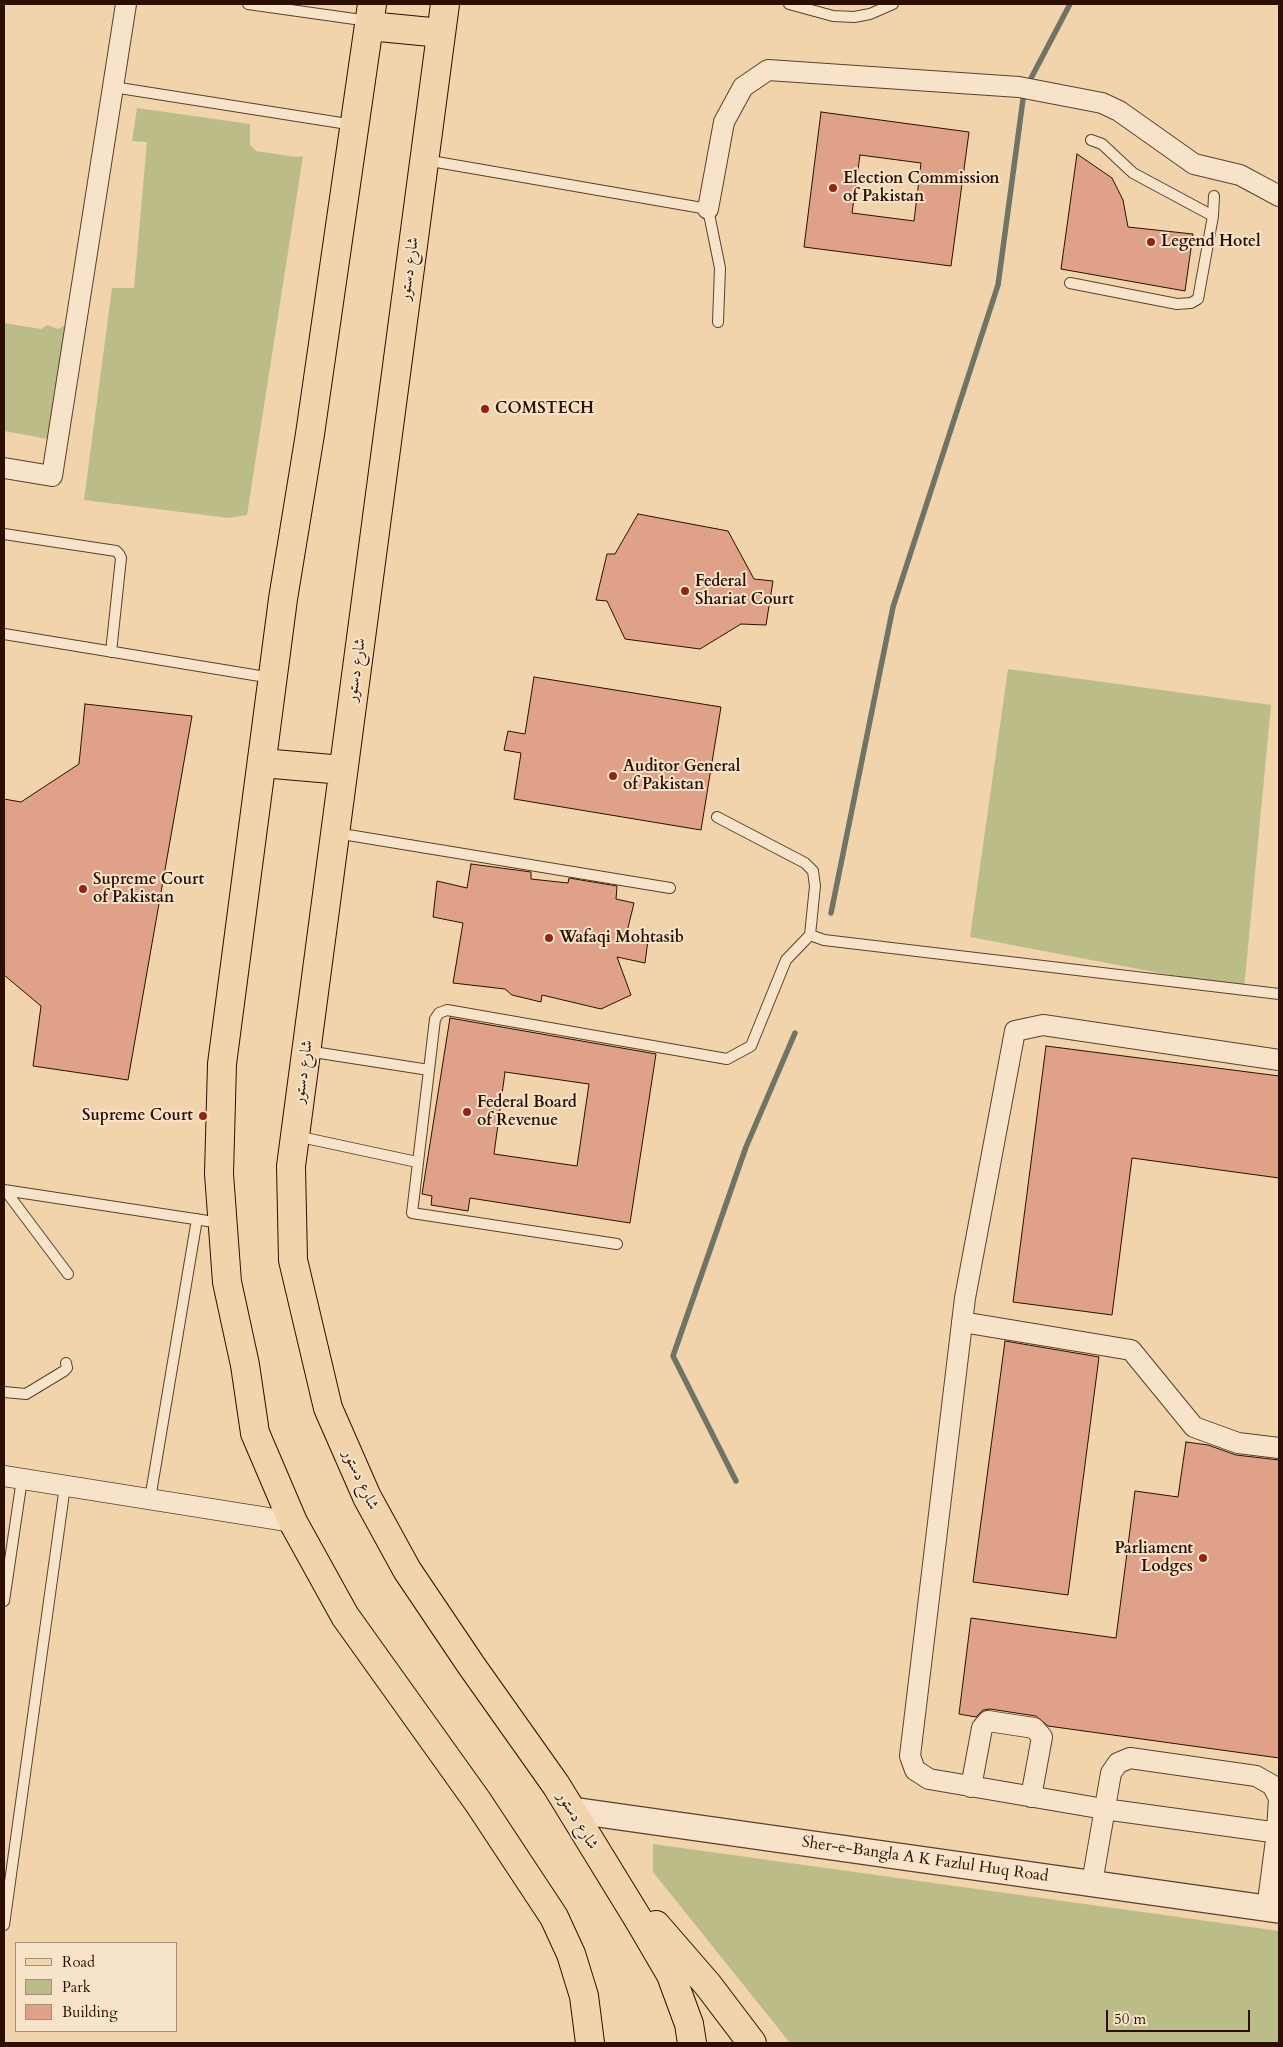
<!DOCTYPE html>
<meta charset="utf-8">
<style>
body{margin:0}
#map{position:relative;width:1283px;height:2047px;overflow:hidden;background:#f1d4ac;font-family:Cardo,serif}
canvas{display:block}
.frame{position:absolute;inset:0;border:5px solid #2c0f01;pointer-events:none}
.legend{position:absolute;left:15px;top:1942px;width:162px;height:90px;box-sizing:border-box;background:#f6e3c9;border:1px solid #a58e79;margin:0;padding:6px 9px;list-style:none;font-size:15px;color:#2c0f01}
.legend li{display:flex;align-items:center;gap:10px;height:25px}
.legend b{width:25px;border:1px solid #a58e79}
.scale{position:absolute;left:1106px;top:2010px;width:144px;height:22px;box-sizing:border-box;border:2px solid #2c0f01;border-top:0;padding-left:6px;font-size:15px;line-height:18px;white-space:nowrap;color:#2c0f01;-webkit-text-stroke:4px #f6e3c9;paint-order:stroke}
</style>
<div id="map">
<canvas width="1283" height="2047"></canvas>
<div class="frame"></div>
<ul class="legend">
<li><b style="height:6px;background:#f1d4ac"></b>Road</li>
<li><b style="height:14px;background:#bcbc88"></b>Park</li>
<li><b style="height:14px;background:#dfa288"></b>Building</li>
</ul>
<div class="scale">50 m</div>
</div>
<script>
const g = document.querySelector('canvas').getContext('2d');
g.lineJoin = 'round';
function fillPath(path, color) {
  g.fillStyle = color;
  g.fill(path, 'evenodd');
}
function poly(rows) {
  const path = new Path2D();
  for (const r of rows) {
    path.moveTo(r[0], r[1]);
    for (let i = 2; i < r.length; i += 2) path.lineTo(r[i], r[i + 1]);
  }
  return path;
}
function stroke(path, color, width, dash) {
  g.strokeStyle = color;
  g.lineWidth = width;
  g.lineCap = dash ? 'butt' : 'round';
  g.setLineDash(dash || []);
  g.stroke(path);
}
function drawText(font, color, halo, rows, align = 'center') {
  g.font = font + ' Cardo,Amiri,serif';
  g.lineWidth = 4;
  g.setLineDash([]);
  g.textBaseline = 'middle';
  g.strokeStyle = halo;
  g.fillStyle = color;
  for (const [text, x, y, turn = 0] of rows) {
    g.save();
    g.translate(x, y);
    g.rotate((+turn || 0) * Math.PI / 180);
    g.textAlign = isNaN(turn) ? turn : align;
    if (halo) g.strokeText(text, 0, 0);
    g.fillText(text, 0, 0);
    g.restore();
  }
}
const green = poly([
 [137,108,250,124,250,145,256,151,296,157,303,156,247,515,229,518,84,500,112,288,134,288,147,142,132,141],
 [4,323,41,329,47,325,58,329,66,325,53,440,4,431],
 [1008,669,1271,705,1244,989,970,937],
 [653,1844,1279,1931,1279,2043,790,2043,653,1872]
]);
const stream = poly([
 [1028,84,1070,4],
 [831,913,893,607,998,285,1024,92],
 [736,1481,673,1356,746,1147,795,1033]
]);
const building = poly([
 [821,112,969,132,951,266,804,247,821,112],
 [860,155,921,163,914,221,852,213,860,155],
 [1077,154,1112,178,1123,200,1128,227,1193,234,1185,291,1061,269,1077,154],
 [638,514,728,531,754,579,773,581,766,625,741,624,700,649,625,639,607,601,596,600,607,554,615,554,638,514],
 [534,677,721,707,701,830,514,799,521,753,504,750,508,731,525,734,534,677],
 [85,704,192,716,128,1080,33,1066,41,1006,4,975,4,799,21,802,79,764,85,704],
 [471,864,531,872,531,879,568,883,569,878,617,886,616,899,634,903,626,936,648,940,645,963,617,957,631,995,601,1009,542,995,541,1002,512,995,505,989,453,983,463,923,433,917,437,881,467,888,471,864],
 [450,1018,656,1054,630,1223,470,1198,468,1211,431,1205,432,1196,422,1194,450,1018],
 [505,1072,589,1084,577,1166,494,1154,505,1072],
 [1046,1046,1279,1076,1279,1178,1132,1158,1112,1315,1013,1302,1046,1046],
 [1005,1341,1099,1357,1068,1595,973,1582,1005,1341],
 [1186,1442,1208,1445,1236,1455,1279,1460,1279,1758,1048,1726,1036,1716,990,1709,983,1710,976,1717,959,1714,971,1618,1116,1638,1135,1491,1178,1497,1186,1442]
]);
const service = poly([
 [248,4,369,21],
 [789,4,833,16,854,17,870,14,893,4],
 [113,87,354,125],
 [1091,140,1102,144,1133,173,1213,216],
 [425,160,708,209,720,268,718,322],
 [1070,283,1177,304,1191,303,1198,299,1213,216,1214,196],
 [4,534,116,551,119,554,121,558,111,652],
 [4,634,272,678],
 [717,817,805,863,813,871,815,886,810,935,824,940,1279,994],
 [336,833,670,888],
 [307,1051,429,1070,412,1213,617,1244],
 [429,1070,435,1019,439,1013,447,1010,727,1059,751,1046,786,960,810,935],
 [296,1136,417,1162],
 [4,1190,221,1223],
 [5,1190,68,1274],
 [4,1392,26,1394,64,1371,67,1368,66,1363],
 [150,1499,197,1219],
 [4,1601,22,1479],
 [4,1925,65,1486]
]);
const minor = poly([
 [708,209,724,122,743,87,768,70,1019,87,1102,103,1119,111,1194,164,1240,175,1279,196],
 [4,468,52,476,126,4],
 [1279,1060,1043,1025,1015,1031,965,1298,910,1756,915,1770,929,1779,1104,1809,1279,1833],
 [962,1322,1131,1350,1194,1427,1238,1443,1279,1448],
 [4,1476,293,1522],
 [971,1787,982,1728,988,1721,1034,1728,1042,1737,1031,1797],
 [1092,1883,1111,1773,1118,1763,1130,1758,1256,1776,1272,1785,1279,1798,1277,1832,1267,1909]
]);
const tertiary = poly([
 [571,1810,1279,1910]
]);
const primary = poly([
 [372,4,310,434,283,599,222,1064,219,1174,227,1282,245,1365,255,1433,293,1522,345,1616,478,1802,554,1917,571,1954,584,1996,590,2043],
 [445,4,291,1166,293,1260,328,1408,367,1497,407,1570,471,1665,556,1785,640,1922,671,1975,689,2024,692,2043],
 [369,26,441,33],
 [262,763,343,770],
 [656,1925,708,1985,752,2043]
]);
const markers = [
 [833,188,5,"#8f2418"],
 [1151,242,5,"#8f2418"],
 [485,409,5,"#8f2418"],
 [685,591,5,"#8f2418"],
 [613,776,5,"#8f2418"],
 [83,889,5,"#8f2418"],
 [549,938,5,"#8f2418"],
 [467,1112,5,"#8f2418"],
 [203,1116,5,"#8f2418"],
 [1203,1558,5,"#8f2418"]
];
const poiNames = [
 ["Election Commission",843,179],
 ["of Pakistan",843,197],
 ["Legend Hotel",1161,242],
 ["COMSTECH",495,409],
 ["Federal",695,582],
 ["Shariat Court",695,600],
 ["Auditor General",623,767],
 ["of Pakistan",623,785],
 ["Supreme Court",93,880],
 ["of Pakistan",93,898],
 ["Wafaqi Mohtasib",559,938],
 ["Federal Board",477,1103],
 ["of Revenue",477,1121],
 ["Supreme Court",193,1116,"right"],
 ["Parliament",1193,1549,"right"],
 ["Lodges",1193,1567,"right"]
];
const streetNames = [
 ["شارع دستور",410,269,-82],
 ["شارع دستور",357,670,-82],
 ["شارع دستور",304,1072,-82],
 ["شارع دستور",360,1480,65],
 ["شارع دستور",577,1821,59],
 ["Sher-e-Bangla A K Fazlul Huq Road",925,1860,8]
];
fillPath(green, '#bcbc88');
stroke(stream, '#6f7465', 5.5);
fillPath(building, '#dfa288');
stroke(building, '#2c0f01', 1);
stroke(service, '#5d402c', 12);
stroke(minor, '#5d402c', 22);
stroke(tertiary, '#5d402c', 28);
stroke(primary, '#2c0f01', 30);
stroke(service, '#f6e3c9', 10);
stroke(minor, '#f6e3c9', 20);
stroke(tertiary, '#f6e3c9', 25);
stroke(primary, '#f1d4ac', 28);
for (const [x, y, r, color] of markers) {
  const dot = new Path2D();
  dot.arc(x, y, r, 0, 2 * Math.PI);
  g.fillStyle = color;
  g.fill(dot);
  stroke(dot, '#f6e3c9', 2);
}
drawText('bold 16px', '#2c0f01', '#f6e3c9', poiNames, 'left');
drawText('16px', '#2c0f01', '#f6e3c9', streetNames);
</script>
